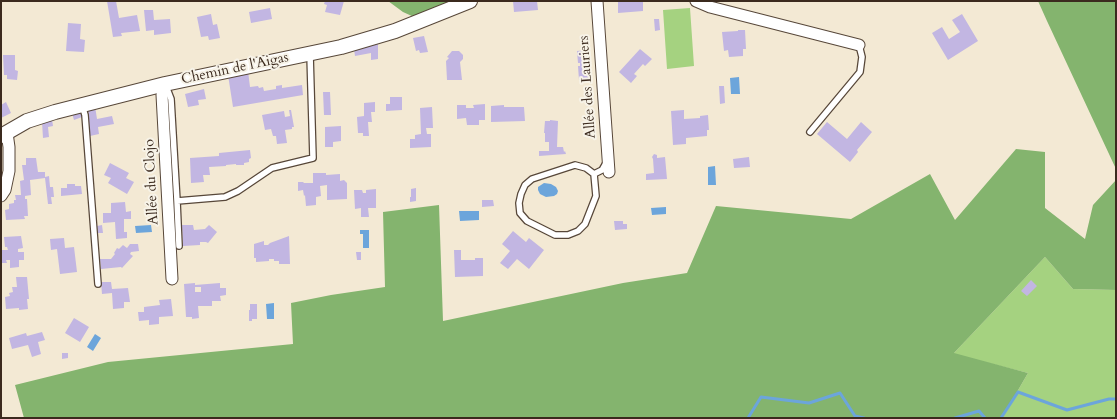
<!DOCTYPE html>
<meta charset="utf-8">
<style>
body{margin:0}
#map{position:relative;width:1117px;height:419px;overflow:hidden;background:#f3e9d4;font-family:Cardo,serif}
canvas{display:block}
.frame{position:absolute;inset:0;border:2px solid #3b2a1e;pointer-events:none}
</style>
<div id="map">
<canvas width="1117" height="419"></canvas>
<div class="frame"></div>
</div>
<script>
const g = document.querySelector('canvas').getContext('2d');
g.lineJoin = 'round';
function fillPath(path, color) {
  g.fillStyle = color;
  g.fill(path, 'evenodd');
}
function poly(rows) {
  const path = new Path2D();
  for (const r of rows) {
    path.moveTo(r[0], r[1]);
    for (let i = 2; i < r.length; i += 2) path.lineTo(r[i], r[i + 1]);
  }
  return path;
}
function stroke(path, color, width, dash) {
  g.strokeStyle = color;
  g.lineWidth = width;
  g.lineCap = dash ? 'butt' : 'round';
  g.setLineDash(dash || []);
  g.stroke(path);
}
function drawText(font, color, halo, rows, align = 'center') {
  g.font = font + ' Cardo,serif';
  g.lineWidth = 4;
  g.setLineDash([]);
  g.textBaseline = 'middle';
  g.strokeStyle = halo;
  g.fillStyle = color;
  for (const [text, x, y, turn = 0] of rows) {
    g.save();
    g.translate(x, y);
    g.rotate((+turn || 0) * Math.PI / 180);
    g.textAlign = isNaN(turn) ? turn : align;
    if (halo) g.strokeText(text, 0, 0);
    g.fillText(text, 0, 0);
    g.restore();
  }
}
const green = poly([
 [690,8,694,66,667,69,663,10],
 [1045,257,1073,289,1116,290,1116,418,1002,418,1028,373,953,354]
]);
const forest = poly([
 [388,1,453,1,414,17,403,12],
 [1038,1,1116,1,1116,169,1047,21],
 [1016,149,1045,152,1045,208,1085,239,1093,205,1116,180,1116,290,1073,289,1045,257,954,353,1028,373,1002,418,24,418,15,385,108,362,293,344,291,303,331,295,385,287,383,212,439,205,443,321,623,283,687,273,716,206,851,219,930,174,955,220]
]);
const water = poly([
 [739,77,740,94,731,94,730,78],
 [715,166,716,185,708,185,708,167],
 [544,183,551,184,556,187,558,191,557,194,554,196,546,197,540,194,538,190,538,187],
 [666,207,666,214,652,215,651,208],
 [459,211,479,211,479,220,460,221],
 [151,225,152,232,136,233,135,226],
 [360,230,369,230,369,248,363,248,363,234,360,234],
 [274,303,274,319,267,319,266,304],
 [95,334,101,338,93,351,87,347]
]);
const stream = poly([
 [748,418,761,397,809,403,840,393,855,416,864,418],
 [955,418,979,411,985,418],
 [1001,418,1018,392,1067,410,1109,399,1116,399]
]);
const building = poly([
 [107,1,116,1,119,18,137,15,140,31,121,33,122,36,113,37],
 [325,1,344,1,340,15,325,12,327,5,324,4],
 [513,1,537,1,538,10,514,12],
 [618,1,643,1,643,11,618,13],
 [270,8,272,19,251,23,249,12],
 [144,10,153,10,154,20,170,19,171,33,154,35,154,30,146,31],
 [211,14,213,25,217,24,220,38,209,40,208,36,201,37,197,17],
 [962,14,978,41,948,60,932,33,942,27,949,39,960,32,952,20],
 [654,19,659,19,660,30,655,31],
 [68,23,81,24,80,39,85,40,84,52,66,51],
 [738,30,745,30,746,49,743,49,743,56,729,57,728,50,724,51,722,32,738,31],
 [424,36,428,52,420,53,419,50,416,51,413,38],
 [378,44,378,59,371,60,371,53,355,56,354,49],
 [640,49,652,59,645,66,643,64,634,74,637,76,631,83,619,72],
 [588,50,590,80,579,80,578,66,580,66,580,63,578,63,577,51],
 [452,51,459,51,463,55,463,59,460,62,462,80,447,80,446,61,449,58,447,57],
 [3,55,15,55,15,70,18,71,17,80,7,79,7,75,4,75],
 [248,71,250,87,258,86,259,88,263,87,264,91,276,89,276,86,282,85,282,88,302,85,303,95,233,107,228,75],
 [719,86,724,86,725,103,720,104],
 [204,89,206,99,198,100,199,105,188,107,185,94],
 [323,92,330,92,331,115,324,115],
 [390,97,402,97,402,110,386,111,386,104,390,104],
 [6,102,11,113,1,118,1,105],
 [375,102,375,112,371,112,372,122,368,122,369,136,363,136,363,133,358,133,357,117,364,116,364,103],
 [485,104,485,120,479,120,479,125,467,125,466,118,457,119,457,105,466,105,466,108,474,108,473,105],
 [504,105,504,107,524,107,525,121,491,122,491,106],
 [95,106,97,119,112,116,114,124,98,127,99,134,90,136,88,108],
 [432,107,433,128,426,128,427,134,431,134,431,147,410,148,410,139,415,139,415,135,421,134,420,108],
 [289,110,291,110,294,127,292,127,292,129,285,130,287,143,277,144,276,136,273,136,271,129,265,130,262,115,284,111,285,117,290,116],
 [684,110,684,119,700,118,700,116,708,115,709,130,707,130,707,136,686,138,686,144,673,145,671,111],
 [80,111,82,117,74,120,72,113],
 [52,119,53,126,48,127,49,137,43,138,42,122],
 [550,120,558,121,557,147,563,147,564,152,565,151,566,154,539,156,539,151,549,151,549,142,545,142,545,133,544,133,545,121,550,121],
 [827,122,847,139,861,122,872,132,857,150,858,152,850,162,817,134],
 [341,126,341,141,333,142,333,147,325,147,325,127],
 [250,150,251,158,249,159,249,162,244,163,244,165,236,165,236,164,226,165,226,166,209,167,210,175,203,175,204,182,191,183,190,158,219,156,219,153],
 [654,154,657,155,657,158,665,157,667,179,646,180,646,174,654,173,653,159,652,157],
 [749,157,750,167,734,168,733,159],
 [26,158,36,158,38,172,45,172,45,177,49,176,50,187,53,187,54,197,51,197,52,204,48,204,45,178,30,180,31,195,25,196,25,199,27,199,28,216,24,216,25,219,6,220,5,210,9,209,9,204,14,203,14,200,16,200,15,195,21,195,20,181,24,180,22,165,26,165],
 [110,163,129,173,126,178,134,182,127,194,108,183,111,178,104,175],
 [313,173,326,173,326,175,340,174,340,181,344,180,347,183,347,199,327,200,327,185,320,186,321,196,316,197,316,205,306,206,305,195,304,196,303,190,298,191,298,182,303,182,304,183,313,183],
 [67,184,75,184,75,186,81,186,82,194,61,196,61,188,67,188],
 [416,188,416,201,410,202,410,197,411,197,411,189],
 [376,189,376,208,368,208,369,217,361,217,361,208,355,209,354,190,362,190,363,193,366,193,366,190],
 [482,200,493,200,494,206,482,207],
 [125,202,126,212,131,211,131,219,124,219,124,232,127,232,127,238,116,239,115,222,103,223,103,213,111,213,111,203],
 [614,221,623,221,623,224,627,224,627,229,615,230],
 [102,225,103,233,98,233,97,226],
 [182,225,193,225,194,230,205,229,209,225,217,232,208,243,206,242,200,242,200,245,183,246],
 [513,231,526,242,529,238,544,250,529,269,517,259,508,269,500,263,510,251,502,244],
 [21,236,23,248,18,249,18,252,24,252,24,260,19,260,19,267,10,268,10,260,6,260,7,263,1,263,1,250,8,250,7,247,5,247,4,237],
 [289,236,290,264,279,264,279,261,274,261,274,259,269,259,269,261,256,262,256,258,254,258,254,244,264,241,264,245,268,245,270,243],
 [64,238,65,248,74,247,77,272,60,274,57,249,51,250,50,239],
 [130,244,138,244,139,251,131,252,130,254,133,256,122,268,121,267,101,269,100,259,111,259,115,254,114,253,117,248,119,249,123,245,127,248],
 [454,250,461,250,461,260,475,260,475,258,483,258,483,276,455,277],
 [356,252,361,252,361,260,357,260],
 [16,277,27,277,29,299,27,299,28,309,19,310,19,308,6,309,5,297,10,296,9,293,13,292,12,287,17,287],
 [1031,280,1037,286,1027,296,1021,291],
 [101,282,111,282,112,289,128,288,130,302,124,302,124,308,113,309,112,293,102,294],
 [195,283,195,285,220,283,220,288,226,288,226,295,220,296,221,301,212,301,212,306,198,306,199,318,192,319,192,317,186,317,184,284],
 [195,287,201,287,201,292,195,292],
 [171,299,173,316,159,317,159,324,149,325,149,320,139,321,138,312,144,312,144,307,160,305,159,300],
 [250,304,257,304,257,319,252,319,252,321,249,321,249,310,250,310],
 [74,318,89,327,80,342,65,333],
 [42,332,45,340,38,342,41,354,32,357,28,345,12,349,9,338,26,333,27,336],
 [62,353,68,353,68,358,62,359]
]);
const service = poly([
 [166,86,171,99,177,201,225,197,238,191,272,168,313,158,310,54],
 [82,105,85,115,98,284],
 [810,132,860,72,862,57,859,45],
 [594,174,596,196,585,224,578,231,568,235,555,235,527,221,520,213,519,203,521,194,525,185,532,179,575,165,586,168,594,174,602,170,606,163],
 [177,201,179,246]
]);
const minor = poly([
 [597,1,609,172],
 [696,1,710,7,859,45],
 [165,84,162,95,172,279],
 [1,196,5,190,9,171,9,147,7,133]
]);
const tertiary = poly([
 [1,136,27,121,55,112,165,84,341,47,395,31,470,1]
]);
const streetNames = [
 ["Chemin de l'Aigas",235,69,-12],
 ["Allée des Lauriers",588,87,-94],
 ["Allée du Clojo",152,182,-93]
];
fillPath(green, '#a5d280');
fillPath(forest, '#84b46e');
fillPath(water, '#6ca5db');
stroke(stream, '#6ca5db', 3);
fillPath(building, '#c2b6e2');
stroke(service, '#574739', 8);
stroke(minor, '#574739', 13);
stroke(tertiary, '#574739', 16);
stroke(service, '#fff', 5.5);
stroke(minor, '#fff', 11);
stroke(tertiary, '#fff', 14);
drawText('14px', '#3b2a1e', '#f7f3e8', streetNames);
</script>
